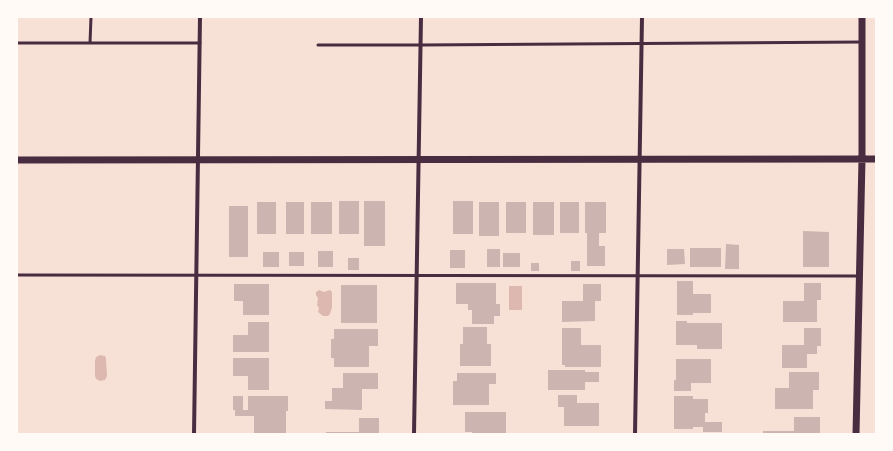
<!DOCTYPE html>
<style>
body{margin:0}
#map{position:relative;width:893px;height:451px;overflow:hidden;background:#f7e1d7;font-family:Arial,sans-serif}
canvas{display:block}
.frame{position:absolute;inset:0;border:18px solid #fffaf5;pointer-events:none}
</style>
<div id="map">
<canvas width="893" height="451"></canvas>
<div class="frame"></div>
</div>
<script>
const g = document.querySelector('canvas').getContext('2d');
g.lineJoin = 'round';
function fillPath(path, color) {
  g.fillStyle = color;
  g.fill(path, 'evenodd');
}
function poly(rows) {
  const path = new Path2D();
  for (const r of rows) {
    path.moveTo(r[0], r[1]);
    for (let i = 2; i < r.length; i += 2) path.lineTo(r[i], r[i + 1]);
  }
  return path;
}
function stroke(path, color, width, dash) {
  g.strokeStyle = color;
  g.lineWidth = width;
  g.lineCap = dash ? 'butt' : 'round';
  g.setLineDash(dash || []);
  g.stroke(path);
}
const water = poly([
 [509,286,522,286,522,310,509,310],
 [319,290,324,292,330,290,332,292,332,307,330,314,328,316,323,316,318,312,319,308,317,305,318,298,316,295,316,292],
 [100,355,105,356,106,359,107,376,105,380,100,381,96,379,95,376,95,361,96,357]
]);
const building = poly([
 [339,201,359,201,359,234,339,234],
 [364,201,385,201,385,246,364,246],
 [453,201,473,201,473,234,453,234],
 [257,202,276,202,276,234,257,234],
 [286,202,304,202,304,234,286,234],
 [311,202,332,202,332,234,311,234],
 [479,202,499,202,499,236,479,236],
 [506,202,526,202,526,233,506,233],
 [533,202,554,202,554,235,533,235],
 [560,202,579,202,579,233,560,233],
 [585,202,606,202,606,233,599,233,599,246,605,246,605,266,587,266,587,233,585,233],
 [229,206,248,206,248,257,229,257],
 [803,231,829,232,829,267,803,267],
 [726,244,739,245,739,269,725,269],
 [690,248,721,248,721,267,690,267],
 [487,249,500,249,500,267,487,267],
 [667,249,684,249,685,264,667,265],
 [450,250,465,250,465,268,450,268],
 [318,251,333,251,333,267,318,267],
 [263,252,279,252,279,267,263,267],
 [289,252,304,252,304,266,289,266],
 [503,253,520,253,520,267,503,267],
 [348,258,359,258,359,270,348,270],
 [571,261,580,261,580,271,571,271],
 [531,263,539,263,539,271,531,271],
 [677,281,693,281,693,294,711,294,711,313,693,313,693,315,677,315],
 [456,283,496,283,496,304,500,304,500,316,494,316,494,324,472,324,472,310,468,310,468,304,456,304],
 [804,283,821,283,821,300,817,300,817,322,783,322,783,301,804,301],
 [234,284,269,284,269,315,243,315,243,301,234,301],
 [583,284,601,284,601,301,595,301,595,321,562,322,562,301,583,301],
 [341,285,377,285,377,323,341,323],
 [676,321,687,321,687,323,722,323,722,349,697,349,697,345,676,345],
 [248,322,269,322,269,352,233,352,233,335,248,335],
 [463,327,487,327,487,344,491,344,491,366,460,366,460,344,463,344],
 [562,328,581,328,581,345,601,345,601,367,565,367,565,365,562,365],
 [804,328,821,328,821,346,817,346,817,354,807,354,807,368,782,368,782,345,804,345],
 [334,329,378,329,378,346,369,346,369,367,334,367,334,358,331,358,331,339,334,339],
 [233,358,269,358,269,390,248,390,248,376,233,376],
 [676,359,711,359,711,383,691,383,691,391,674,391,674,380,676,380],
 [548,370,585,370,585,372,599,372,599,382,585,382,585,390,548,390],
 [789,372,819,372,819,390,813,390,813,409,775,409,775,388,789,388],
 [343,373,378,373,378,389,362,389,362,410,325,409,325,401,332,401,332,388,343,388],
 [457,373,496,373,496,384,489,384,489,405,453,405,453,381,457,381],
 [558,395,577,395,577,403,599,403,599,426,564,426,564,407,558,407],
 [233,396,243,396,243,410,248,410,248,396,288,396,288,411,286,411,286,434,254,434,254,416,235,416,235,410,233,410],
 [674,396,693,396,693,399,708,399,708,413,705,413,705,422,722,422,722,432,703,432,703,427,693,427,693,429,674,429],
 [465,412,506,412,506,434,472,434,472,432,465,432],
 [794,417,820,417,820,434,763,434,763,431,794,431],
 [359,418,379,418,379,434,326,434,326,432,359,432]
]);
const service = poly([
 [17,43,200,43],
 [90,43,91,17],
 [318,45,421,45,862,42],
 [17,275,859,276]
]);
const minor = poly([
 [194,434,200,17],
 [414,434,421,17],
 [635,434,642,17]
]);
const tertiary = poly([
 [17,160,876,159],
 [856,434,862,159,862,17]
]);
fillPath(water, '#dcb8b0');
fillPath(building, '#ccb4b1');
stroke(service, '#4a2c40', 3);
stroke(minor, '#4a2c40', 4);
stroke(tertiary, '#4a2c40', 7);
</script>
